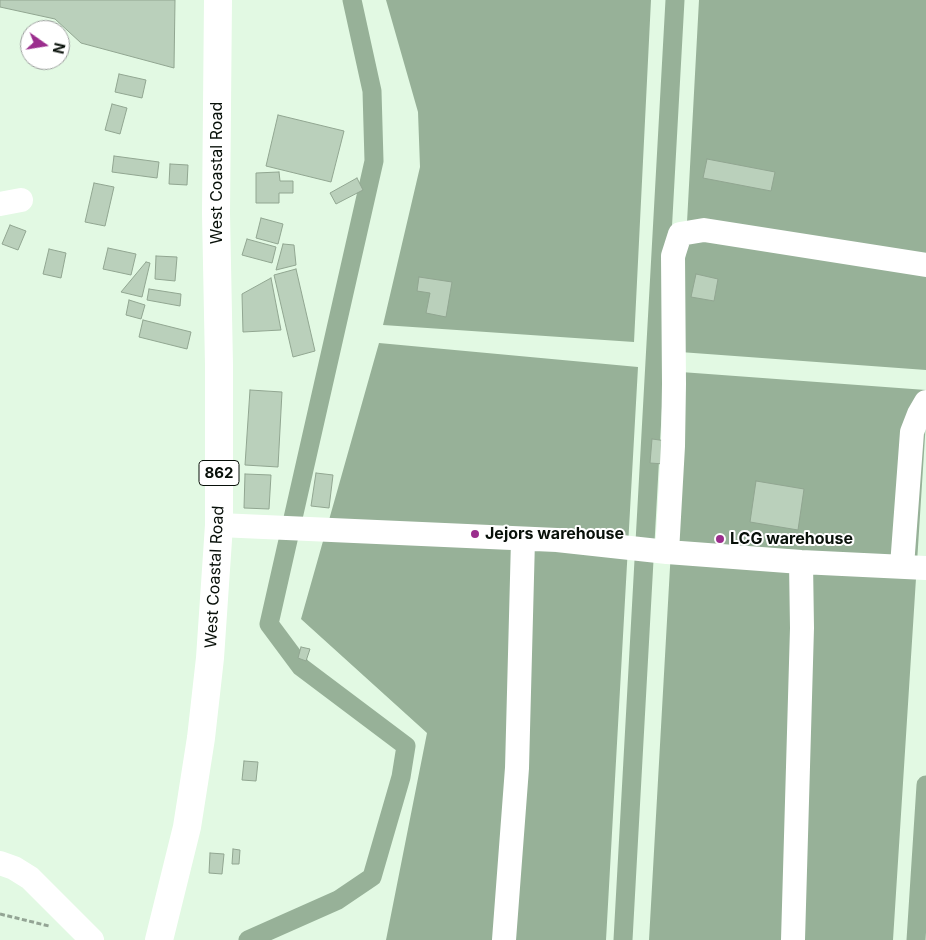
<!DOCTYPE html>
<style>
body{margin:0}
#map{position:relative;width:926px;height:940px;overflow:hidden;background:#e2f9e3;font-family:Inter,sans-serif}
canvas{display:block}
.north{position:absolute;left:20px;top:20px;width:50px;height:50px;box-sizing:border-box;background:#fff;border:1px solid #9c9f9d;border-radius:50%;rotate:103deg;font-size:14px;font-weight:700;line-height:20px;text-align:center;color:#081009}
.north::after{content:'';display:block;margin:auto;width:18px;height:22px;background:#9b2d8d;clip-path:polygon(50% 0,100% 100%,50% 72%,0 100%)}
</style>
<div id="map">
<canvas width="926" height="940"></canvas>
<div class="north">N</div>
</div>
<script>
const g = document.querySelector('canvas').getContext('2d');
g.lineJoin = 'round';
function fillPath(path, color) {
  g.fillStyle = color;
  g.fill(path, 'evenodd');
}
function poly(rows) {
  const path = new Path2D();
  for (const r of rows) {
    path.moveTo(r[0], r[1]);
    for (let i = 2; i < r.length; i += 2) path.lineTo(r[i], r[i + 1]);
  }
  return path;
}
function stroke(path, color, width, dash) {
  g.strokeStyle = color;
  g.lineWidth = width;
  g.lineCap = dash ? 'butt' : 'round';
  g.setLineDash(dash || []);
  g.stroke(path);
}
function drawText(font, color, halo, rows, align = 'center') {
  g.font = font + ' Inter,sans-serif';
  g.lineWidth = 4;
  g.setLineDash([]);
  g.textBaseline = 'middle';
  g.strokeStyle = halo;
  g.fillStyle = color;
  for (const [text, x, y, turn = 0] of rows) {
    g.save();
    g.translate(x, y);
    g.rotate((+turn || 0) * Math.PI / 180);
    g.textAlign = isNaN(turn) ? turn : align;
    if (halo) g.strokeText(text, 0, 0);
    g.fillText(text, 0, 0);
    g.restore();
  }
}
const water = poly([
 [386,0,651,0,634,342,383,325,420,167,418,112],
 [699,0,926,0,926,370,680,352],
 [379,343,638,367,606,940,386,940,427,733,301,619],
 [681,372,926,390,926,421,893,940,649,940]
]);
const canal = poly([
 [248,940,338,900,372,877,401,777,406,746,301,667,269,624,374,161,372,91,352,0],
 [623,940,675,0],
 [916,940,926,785]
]);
const building = poly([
 [0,0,175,0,174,68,81,43,55,19,0,7,0,0],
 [119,74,146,80,142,98,115,92,119,74],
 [112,104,127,108,120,134,105,130,112,104],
 [278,115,344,131,331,182,266,166,278,115],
 [114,156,159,162,157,178,112,172,114,156],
 [707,159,775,172,771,191,703,178,707,159],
 [170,164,188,165,187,185,169,184,170,164],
 [279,172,280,181,293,181,293,193,279,193,279,203,256,203,256,173,279,172],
 [357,178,363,190,336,204,330,193,357,178],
 [94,183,114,187,105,226,85,222,94,183],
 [261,218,283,224,278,244,256,238,261,218],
 [10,225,26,231,18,250,2,244,10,225],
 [247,239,276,247,272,263,242,255,247,239],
 [283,244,294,245,296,265,276,270,283,244],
 [108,248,136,254,131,275,103,269,108,248],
 [49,249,66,253,61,278,43,274,49,249],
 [156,256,177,257,175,281,155,279,156,256],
 [146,262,150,263,142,297,121,292,146,262],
 [296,269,315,351,293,357,274,275,296,269],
 [696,274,718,279,714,301,691,297,696,274],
 [419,277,452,282,446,317,426,313,430,293,417,291,419,277],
 [271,278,281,330,243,332,242,294,271,278],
 [149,289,181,294,180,306,147,300,149,289],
 [129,300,145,305,141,319,126,315,129,300],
 [143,320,191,332,187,349,139,337,143,320],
 [250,390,282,392,278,467,245,465,250,390],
 [652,439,667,441,664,464,650,463,652,439],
 [316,473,333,475,329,508,311,506,316,473],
 [245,474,271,475,269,509,244,508,245,474],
 [756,481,804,489,798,530,750,522,756,481],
 [301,647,310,649,306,661,298,658,301,647],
 [244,761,258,762,256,781,242,780,244,761],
 [233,849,240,850,239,864,232,864,233,849],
 [210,853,224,854,222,874,209,873,210,853]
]);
const path = poly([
 [0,914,49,926]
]);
const minor = poly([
 [0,204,21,200],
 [219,525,557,540,667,552,801,562,926,568],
 [667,552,673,446,674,384,673,256,680,234,704,230,926,265],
 [902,566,912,432,919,414,926,402],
 [0,863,14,868,30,878,92,940],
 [504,940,517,768,523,540],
 [793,940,802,628,801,562]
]);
const major = poly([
 [159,940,187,827,201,738,210,658,219,525,219,365,216,213,218,0]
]);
const markers = [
 [475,534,5,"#9b2d8d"],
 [720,539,5,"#9b2d8d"]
];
const shields = [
 [219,473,40]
];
const shieldNames = [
 ["862",219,473]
];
const streetNames = [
 ["West Coastal Road",217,173,-90],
 ["West Coastal Road",215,577,-87]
];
const poiNames = [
 ["Jejors warehouse",485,534],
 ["LCG warehouse",730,539]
];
fillPath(water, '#97b198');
stroke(canal, '#97b198', 19);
fillPath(building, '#bad0bb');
stroke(building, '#91a691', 1);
stroke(path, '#93a494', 3, [5, 2.5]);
stroke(minor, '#fff', 24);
stroke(major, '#fff', 28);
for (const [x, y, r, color] of markers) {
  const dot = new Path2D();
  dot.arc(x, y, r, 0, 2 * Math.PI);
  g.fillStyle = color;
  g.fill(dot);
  stroke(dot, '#fff', 2);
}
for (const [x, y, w] of shields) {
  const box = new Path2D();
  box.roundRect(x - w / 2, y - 12.5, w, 25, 4);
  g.fillStyle = '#fff';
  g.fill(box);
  stroke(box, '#081009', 1);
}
drawText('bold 15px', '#081009', null, shieldNames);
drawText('16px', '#081009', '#fff', streetNames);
drawText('bold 16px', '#081009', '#fff', poiNames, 'left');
</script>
